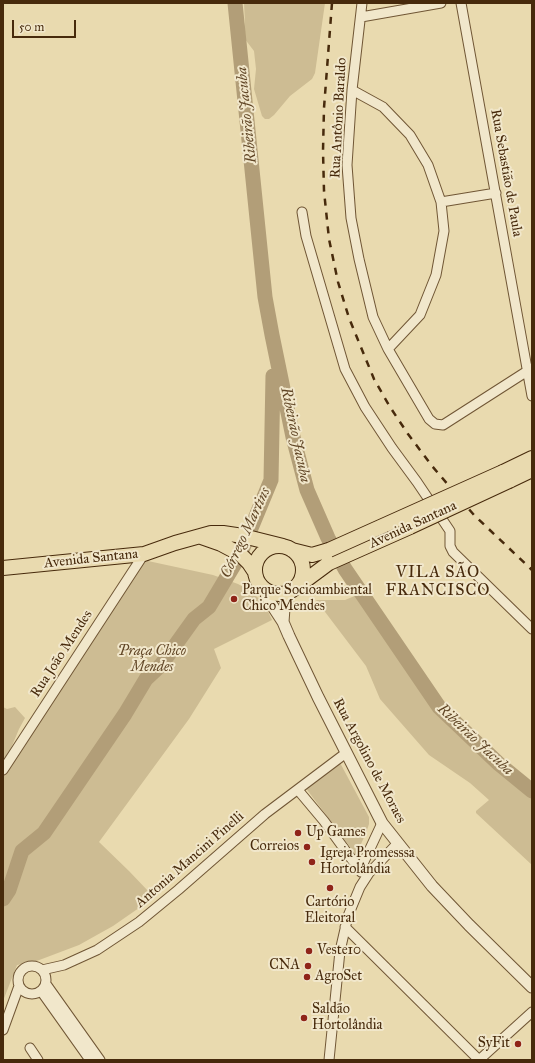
<!DOCTYPE html>
<meta charset="utf-8">
<style>
body{margin:0}
#map{position:relative;width:535px;height:1063px;overflow:hidden;background:#e9daaf;font-family:"IM FELL Great Primer",serif}
canvas{display:block}
.frame{position:absolute;inset:0;border:4px solid #472a0c;pointer-events:none}
.scale{position:absolute;left:12px;top:20px;width:64px;height:18px;box-sizing:border-box;border:2px solid #472a0c;border-top:0;padding-left:5px;font-size:12px;line-height:14px;white-space:nowrap;color:#472a0c;-webkit-text-stroke:3px #f1e7cb;paint-order:stroke}
</style>
<div id="map">
<canvas width="535" height="1063"></canvas>
<div class="frame"></div>
<div class="scale">50 m</div>
</div>
<script>
const g = document.querySelector('canvas').getContext('2d');
g.lineJoin = 'round';
function fillPath(path, color) {
  g.fillStyle = color;
  g.fill(path, 'evenodd');
}
function poly(rows) {
  const path = new Path2D();
  for (const r of rows) {
    if (r.length === 3) {
      path.moveTo(r[0] + r[2], r[1]);
      path.arc(r[0], r[1], r[2], 0, 2 * Math.PI);
      continue;
    }
    path.moveTo(r[0], r[1]);
    for (let i = 2; i < r.length; i += 2) path.lineTo(r[i], r[i + 1]);
  }
  return path;
}
function stroke(path, color, width, dash) {
  g.strokeStyle = color;
  g.lineWidth = width;
  g.lineCap = dash ? 'butt' : 'round';
  g.setLineDash(dash || []);
  g.stroke(path);
}
function drawText(font, color, halo, rows, align = 'center') {
  g.font = font + ' "IM FELL Great Primer",serif';
  g.lineWidth = 4;
  g.setLineDash([]);
  g.textBaseline = 'middle';
  g.strokeStyle = halo;
  g.fillStyle = color;
  for (const [text, x, y, turn = 0] of rows) {
    g.save();
    g.translate(x, y);
    g.rotate((+turn || 0) * Math.PI / 180);
    g.textAlign = isNaN(turn) ? turn : align;
    if (halo) g.strokeText(text, 0, 0);
    g.fillText(text, 0, 0);
    g.restore();
  }
}
const green = poly([
 [244,3,325,3,315,73,312,79,290,96,274,115,269,119,265,119,262,116,254,89,256,69,254,51,241,34,244,31,245,23],
 [148,561,213,575,238,584,249,590,264,603,272,620,214,649,221,668,189,719,99,842,129,871,149,892,149,901,113,926,79,945,34,962,17,965,3,1001,3,774,140,563],
 [357,595,437,713,455,732,480,755,532,796,532,865,476,813,476,811,489,800,470,783,429,755,380,699,366,666,316,600,345,600],
 [3,707,7,709,15,707,25,718,19,729,9,753,3,762],
 [338,759,369,817,369,824,366,833,356,855,305,787]
]);
const river = poly([
 [235,3,265,297,272,335,293,437,307,490,328,538,345,569,439,707,499,764,532,791],
 [3,899,9,890,22,851,44,833,125,714,146,679,161,665,194,619,209,607,240,555,271,480,273,376]
]);
const minor = poly([
 [362,3,352,90,347,165,351,218,359,259,373,317,388,349,429,419,435,424,443,425,532,368],
 [461,3,532,396],
 [361,17,441,3],
 [352,90,383,107,410,135,428,165,441,202,444,231,436,275,420,315,388,349],
 [441,202,496,193],
 [302,212,306,236,345,369,365,407,392,448,417,482,450,531,450,546,453,552,532,629],
 [3,770,144,554],
 [298,790,324,821,353,861,361,868,369,873],
 [361,872,361,868,382,823],
 [345,927,479,1060],
 [32,980,14],
 [42,970,64,965,97,950,139,922,178,890,265,814,346,753],
 [46,984,100,1060],
 [41,991,90,1060],
 [3,1030,19,986],
 [30,1048,38,1060],
 [329,1060,340,951,348,916,360,887,369,873,397,844],
 [479,1060,532,1012]
]);
const tertiary = poly([
 [264,589,268,599,283,622,289,636,318,697,382,823,432,886,469,925,532,987],
 [283,622,284,608,290,592]
]);
const primary = poly([
 [503,472,532,458],
 [509,481,532,470],
 [201,537,221,544,240,554,249,563,255,572],
 [279,570,24],
 [292,550,312,555,329,550],
 [3,568,144,554,175,543,211,533,223,533,243,536,283,546],
 [298,586,329,563,410,527]
]);
const rail = poly([
 [332,3,324,108,323,151,324,191,329,239,338,282,349,318,374,379,390,407,408,434,432,466,474,515,532,570]
]);
const primaryBridge = poly([
 [410,527,509,481],
 [329,550,503,472]
]);
const markers = [
 [234,599,4,"#8f2418"],
 [298,833,4,"#8f2418"],
 [307,847,4,"#8f2418"],
 [312,862,4,"#8f2418"],
 [330,888,4,"#8f2418"],
 [309,951,4,"#8f2418"],
 [308,966,4,"#8f2418"],
 [307,977,4,"#8f2418"],
 [304,1018,4,"#8f2418"],
 [518,1044,4,"#8f2418"]
];
const streetNames = [
 ["Rua Antônio Baraldo",339,118,-87],
 ["Rua Sebastião de Paula",506,173,80],
 ["Avenida Santana",413,525,-25],
 ["Avenida Santana",91,559,-6],
 ["Rua João Mendes",62,654,-57],
 ["Rua Argolino de Moraes",369,761,62],
 ["Antonia Mancini Pinelli",190,860,-41]
];
const poiNames = [
 ["Parque Socioambiental",242,591],
 ["Chico Mendes",242,607],
 ["Up Games",306,833],
 ["Correios",299,847,"right"],
 ["Igreja Promesssa",320,854],
 ["Hortolândia",320,870],
 ["Cartório",330,903,"center"],
 ["Eleitoral",330,919,"center"],
 ["Veste10",317,951],
 ["CNA",300,966,"right"],
 ["AgroSet",315,977],
 ["Saldão",312,1010],
 ["Hortolândia",312,1026],
 ["SyFit",510,1044,"right"]
];
const parkNames = [
 ["Praça Chico",152,652],
 ["Mendes",152,668]
];
const waterNames = [
 ["Ribeirão Jacuba",247,115,-96],
 ["Ribeirão Jacuba",295,435,78],
 ["Córrego Martins",246,533,-65],
 ["Ribeirão Jacuba",475,740,43]
];
const quarterNames = [
 ["VILA SÃO",438,573],
 ["FRANCISCO",438,591]
];
fillPath(green, '#cdbc93');
stroke(river, '#b29e78', 15);
stroke(minor, '#705635', 11);
stroke(tertiary, '#705635', 13);
stroke(primary, '#472a0c', 16);
stroke(minor, '#f1e7cb', 9);
stroke(tertiary, '#f1e7cb', 11);
stroke(primary, '#e9daaf', 14);
stroke(rail, '#472a0c', 2.5, [7, 7]);
stroke(primaryBridge, '#472a0c', 16, []);
stroke(primaryBridge, '#e9daaf', 14);
for (const [x, y, r, color] of markers) {
  const dot = new Path2D();
  dot.arc(x, y, r, 0, 2 * Math.PI);
  g.fillStyle = color;
  g.fill(dot);
  stroke(dot, '#f1e7cb', 1.5);
}
drawText('14px', '#472a0c', '#f1e7cb', streetNames);
drawText('14px', '#472a0c', '#f1e7cb', poiNames, 'left');
drawText('italic 14px', '#624727', '#f1e7cb', parkNames);
drawText('italic 15px', '#624727', '#f1e7cb', waterNames);
g.letterSpacing = '1px';
drawText('16px', '#472a0c', '#f1e7cb', quarterNames);
g.letterSpacing = '0px';
</script>
